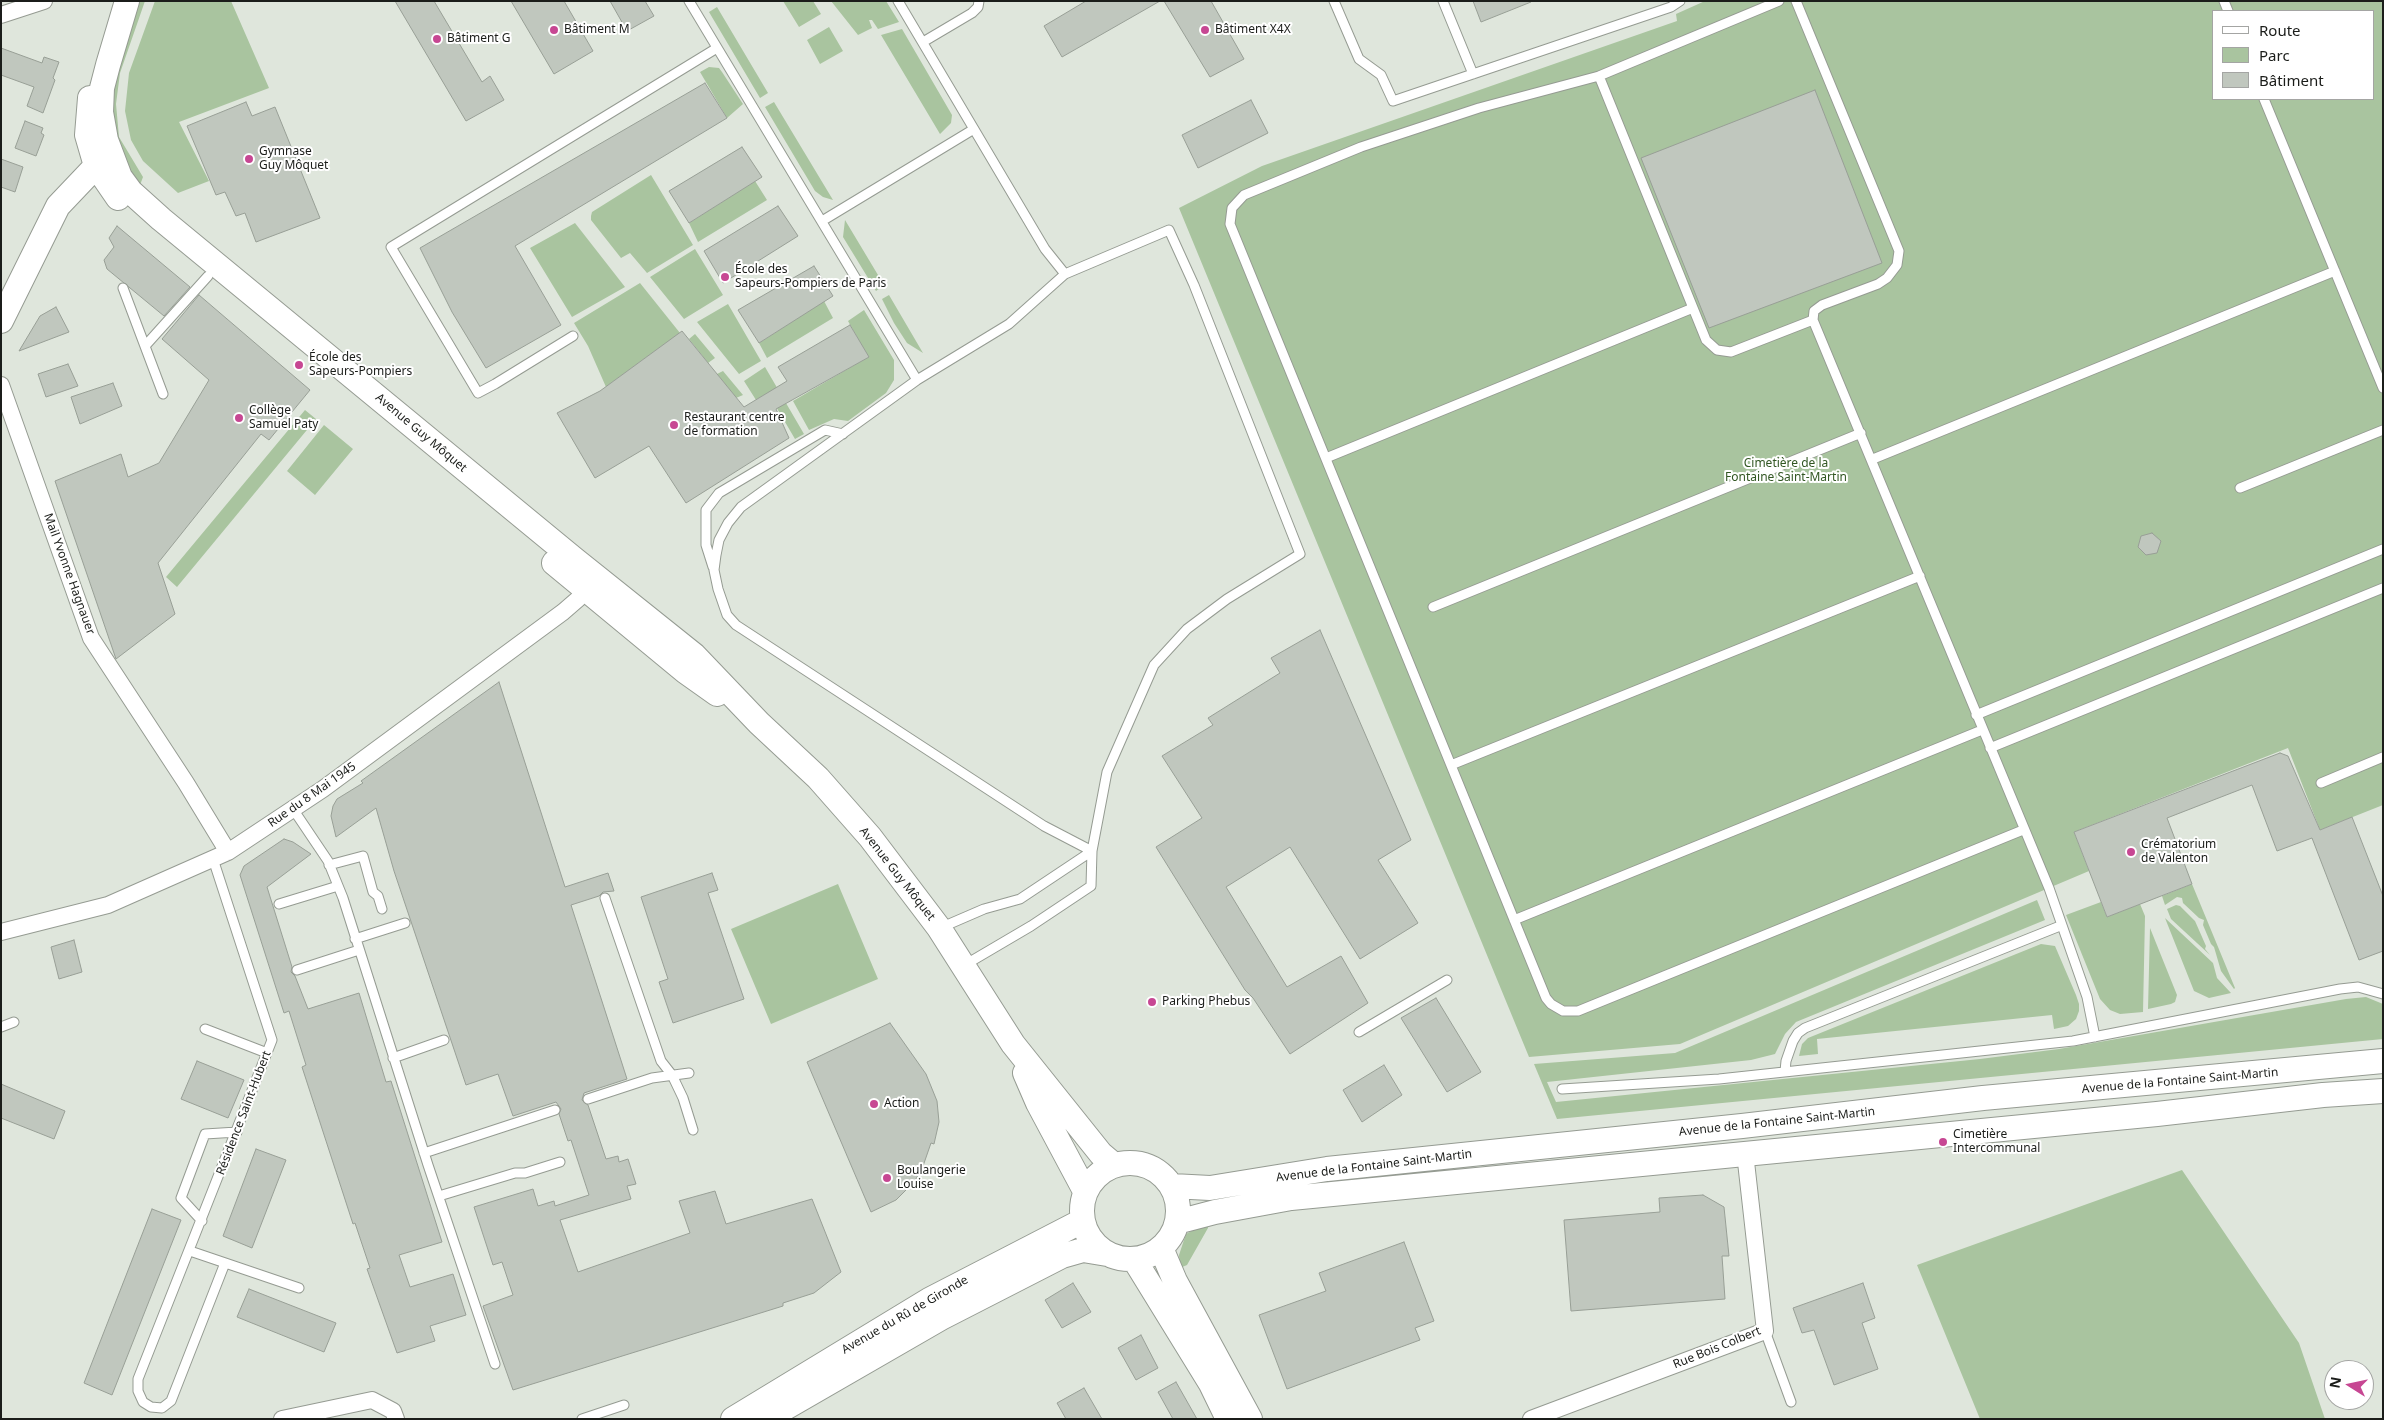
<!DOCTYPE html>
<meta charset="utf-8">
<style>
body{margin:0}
#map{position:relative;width:2384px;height:1420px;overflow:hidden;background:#dfe6dc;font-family:"Noto Sans",sans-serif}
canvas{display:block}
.frame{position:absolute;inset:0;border:2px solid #1b1d1a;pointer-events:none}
.legend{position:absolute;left:2212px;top:10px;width:162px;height:90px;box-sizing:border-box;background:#fff;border:1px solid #a4a5a3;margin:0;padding:6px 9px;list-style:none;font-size:15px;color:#1b1d1a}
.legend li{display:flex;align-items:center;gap:10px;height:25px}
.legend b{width:25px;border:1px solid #a4a5a3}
.north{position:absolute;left:2324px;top:1360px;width:50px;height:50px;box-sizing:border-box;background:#fff;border:1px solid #a4a5a3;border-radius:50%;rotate:280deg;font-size:14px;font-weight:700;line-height:20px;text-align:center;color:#1b1d1a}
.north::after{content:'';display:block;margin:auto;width:18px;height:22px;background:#c74793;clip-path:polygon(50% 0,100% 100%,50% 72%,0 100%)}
</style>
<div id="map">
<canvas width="2384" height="1420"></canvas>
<div class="frame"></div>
<ul class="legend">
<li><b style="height:6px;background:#fff"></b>Route</li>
<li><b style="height:14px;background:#a9c49f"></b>Parc</li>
<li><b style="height:14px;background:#c0c7be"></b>Bâtiment</li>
</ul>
<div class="north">N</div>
</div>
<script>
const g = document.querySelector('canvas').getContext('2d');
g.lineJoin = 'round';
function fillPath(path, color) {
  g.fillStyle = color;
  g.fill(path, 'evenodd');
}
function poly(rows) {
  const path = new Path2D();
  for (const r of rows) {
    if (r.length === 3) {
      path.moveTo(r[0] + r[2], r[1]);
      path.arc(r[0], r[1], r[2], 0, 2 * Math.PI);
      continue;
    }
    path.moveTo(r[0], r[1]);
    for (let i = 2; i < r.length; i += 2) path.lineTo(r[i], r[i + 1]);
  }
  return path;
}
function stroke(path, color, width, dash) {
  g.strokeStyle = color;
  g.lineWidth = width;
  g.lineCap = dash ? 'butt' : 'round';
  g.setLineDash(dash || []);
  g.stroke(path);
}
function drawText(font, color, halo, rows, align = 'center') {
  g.font = font + ' "Noto Sans",sans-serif';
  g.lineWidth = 4;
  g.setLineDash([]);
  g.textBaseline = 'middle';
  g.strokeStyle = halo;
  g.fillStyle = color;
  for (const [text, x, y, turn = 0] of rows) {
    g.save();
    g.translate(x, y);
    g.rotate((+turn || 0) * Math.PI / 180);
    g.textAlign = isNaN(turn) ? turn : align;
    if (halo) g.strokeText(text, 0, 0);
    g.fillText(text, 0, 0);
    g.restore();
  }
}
const green = poly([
 [138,1,145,1,120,73,116,104,119,137,143,177,140,185,126,168,107,112],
 [155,1,231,1,269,88,179,122,209,181,178,193,143,161,131,140,125,111,129,73],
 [783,1,813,1,821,14,799,27],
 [831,1,886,1,899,22,878,29,872,20,869,20,872,28,858,35],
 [1705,1,2383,1,2383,805,2320,830,2288,748,2074,832,2089,871,1680,1044,1529,1057,1179,208,1262,166,1677,21,1676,14],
 [2213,11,2373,11,2373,99,2213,99],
 [717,7,768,93,760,98,709,12],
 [829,27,843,51,820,64,807,40],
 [902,29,952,115,951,123,940,134,881,35],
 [709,67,719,68,722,72,743,104,727,118,700,72],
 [774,102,833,200,823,197,815,191,765,107],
 [651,175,693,245,647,273,630,253,621,258,591,220,591,216,592,212],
 [755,181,767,200,698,242,689,223],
 [845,220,884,285,876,291,843,237],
 [575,223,625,287,572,317,530,248],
 [695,249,723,295,684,319,650,277],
 [640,283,680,333,606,387,588,346,574,323],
 [889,295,923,353,907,343,894,323,882,299],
 [824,301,833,318,767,358,759,343],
 [728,304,761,361,739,374,697,322],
 [864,310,894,360,894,380,886,393,848,421,834,419,809,430,793,401,868,357,848,321],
 [695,334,715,358,708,363,689,339],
 [765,367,804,434,795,439,768,393,756,400,744,381],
 [723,371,743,395,736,398,717,374],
 [305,410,316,419,177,587,166,577],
 [324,425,353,449,315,495,287,471],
 [838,884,878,979,771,1024,731,929],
 [2192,884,2235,988,2234,989,2221,971,2214,947,2211,944,2203,925,2204,920,2199,918,2183,903,2182,898,2177,897,2165,905,2162,896],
 [2037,900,2045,920,1796,1022,1785,1034,1775,1054,1751,1060,1547,1082,1556,1102,1980,1059,2059,1049,2346,999,2366,997,2383,1004,2383,1039,1557,1119,1534,1064,1675,1053],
 [2101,902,2107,917,2140,904,2145,916,2143,1012,2120,1014,2110,1010,2100,999,2066,915],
 [2176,905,2180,906,2195,921,2206,946,2205,949,2210,955,2171,919,2167,909],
 [2165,918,2213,963,2217,978,2231,993,2209,998,2194,991],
 [2150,928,2177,995,2175,1002,2171,1004,2148,1009],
 [2041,944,2055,946,2076,995,2079,1004,2079,1011,2076,1019,2068,1026,2054,1029,2052,1015,1817,1039,1818,1054,1799,1056,1802,1044,1808,1038],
 [2182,1170,2299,1343,2325,1419,1980,1419,1917,1265],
 [1208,1222,1208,1228,1187,1265,1180,1268,1179,1255,1186,1234]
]);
const building = poly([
 [395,1,434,1,482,82,490,76,504,100,466,121,395,1],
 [511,1,564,1,593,51,554,74,511,1],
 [610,1,645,1,654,16,627,31,610,1],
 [1086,1,1160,1,1062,57,1044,26,1086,1],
 [1164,1,1211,1,1244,59,1210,77,1164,1],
 [1473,1,1531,1,1531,2,1481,22,1473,1],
 [1,48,42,63,44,57,59,62,53,78,55,80,43,113,27,106,34,87,1,75,1,48],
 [705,83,727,118,515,246,561,325,486,368,452,312,420,248,705,83],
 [1815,90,1882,263,1709,328,1641,158,1815,90],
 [1251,100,1268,133,1198,168,1182,135,1251,100],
 [246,102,252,116,275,107,320,218,256,242,245,213,236,216,225,192,216,195,187,126,246,102],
 [25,121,43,128,41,133,44,135,36,156,15,148,25,121],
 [742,147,762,177,689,223,669,191,742,147],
 [1,159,23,167,15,192,1,187,1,159],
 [778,206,798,236,723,283,704,251,778,206],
 [117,226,190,287,164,316,107,269,104,260,114,247,109,238,117,226],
 [814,266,833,296,759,343,738,310,814,266],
 [199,295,310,390,269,440,261,434,158,563,175,614,116,659,55,481,121,454,128,477,159,463,209,380,162,339,199,295],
 [56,307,69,332,19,351,40,316,56,307],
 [850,325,869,357,776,409,789,438,686,503,649,446,595,478,557,413,600,391,682,331,744,407,787,381,778,367,850,325],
 [68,364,78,386,46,397,38,374,68,364],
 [113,383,122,406,80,424,71,397,113,383],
 [2152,533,2161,541,2157,553,2146,555,2138,547,2141,536,2152,533],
 [1320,630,1411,840,1378,860,1418,923,1360,959,1290,847,1226,887,1287,987,1341,956,1368,1003,1290,1054,1253,998,1245,990,1156,847,1202,818,1162,756,1213,725,1208,718,1280,673,1271,658,1320,630],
 [499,682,565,887,608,873,614,891,603,892,599,896,571,905,627,1079,584,1093,582,1100,588,1105,606,1159,618,1156,619,1162,628,1159,636,1184,627,1186,631,1199,560,1220,578,1272,690,1233,679,1201,715,1191,726,1224,812,1199,841,1272,814,1293,783,1303,783,1306,513,1390,483,1306,513,1295,502,1262,493,1265,474,1207,533,1189,538,1206,554,1201,555,1206,589,1195,571,1140,568,1141,559,1114,561,1109,556,1102,513,1116,498,1074,466,1085,394,871,376,808,336,837,331,816,333,806,337,799,363,783,361,781,499,682],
 [2280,753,2288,756,2320,830,2352,817,2383,896,2383,951,2359,960,2312,838,2277,851,2252,785,2167,818,2192,884,2107,917,2074,832,2280,753],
 [284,839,293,842,311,854,267,887,292,967,291,972,295,976,308,1009,359,993,386,1082,391,1081,442,1242,399,1255,410,1287,453,1274,466,1315,430,1326,435,1341,397,1353,367,1269,370,1268,355,1223,353,1224,302,1067,306,1065,289,1011,284,1013,240,875,244,866,284,839],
 [712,873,718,890,708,893,744,999,673,1023,659,982,668,979,641,897,712,873],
 [74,940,82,972,59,979,51,947,74,940],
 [1436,998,1481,1072,1447,1092,1401,1018,1436,998],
 [890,1023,926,1074,937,1101,939,1122,934,1144,931,1143,922,1169,914,1182,896,1200,871,1212,807,1062,890,1023],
 [197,1061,244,1080,228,1118,181,1099,197,1061],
 [1384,1065,1402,1095,1362,1122,1343,1090,1384,1065],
 [1,1084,65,1111,54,1139,1,1118,1,1084],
 [256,1149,286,1160,252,1248,223,1236,256,1149],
 [1703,1195,1724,1207,1729,1256,1722,1256,1725,1299,1571,1311,1564,1220,1660,1212,1659,1198,1703,1195],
 [152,1209,181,1220,112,1395,84,1383,152,1209],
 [1404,1242,1434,1321,1415,1328,1420,1340,1287,1389,1259,1315,1326,1291,1319,1273,1404,1242],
 [1073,1283,1091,1312,1062,1328,1045,1300,1073,1283],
 [1863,1283,1875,1318,1862,1323,1878,1369,1834,1385,1814,1330,1802,1333,1793,1308,1863,1283],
 [249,1289,336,1323,324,1352,237,1317,249,1289],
 [1141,1335,1158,1368,1136,1380,1118,1348,1141,1335],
 [1176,1382,1197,1419,1173,1419,1158,1392,1176,1382],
 [1084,1388,1102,1419,1066,1419,1057,1403,1084,1388]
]);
const lane = poly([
 [689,1,917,380],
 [898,1,1045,249,1065,274],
 [1334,1,1359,59,1381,75,1393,101,1671,7,1680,1],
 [1443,1,1473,74],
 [1779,1,1599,76,1479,108,1361,147,1244,195,1232,208,1230,224,1546,998,1551,1004,1563,1011,1578,1011,2023,830],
 [1796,1,1899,251,1897,265,1887,278,1878,284,1822,305,1814,311,1813,320,2049,888,2087,997,2095,1037],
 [2224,1,2228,11],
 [923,42,972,13,978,7,979,1],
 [1599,76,1706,340,1717,350,1731,352,1813,320],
 [2264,99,2383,388],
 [822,221,974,129],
 [123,288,163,394],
 [573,336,495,384,478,393,391,247,717,48],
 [145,346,208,276],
 [1326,458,1693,308],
 [1873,459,2335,271],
 [2240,488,2383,430],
 [713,567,706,545,706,510,719,493,825,430,843,434],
 [1433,607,1861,433],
 [1976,715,2383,549],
 [1990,748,2383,588],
 [1451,765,1920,576],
 [2321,783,2383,757],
 [293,809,328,861,343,898,428,1165,495,1364],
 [213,859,272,1040,138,1379,138,1391,143,1402,151,1407,162,1408,171,1401,225,1263],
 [329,865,363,856,373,892,378,896,382,909],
 [605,898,661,1061,672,1075,683,1098,693,1130],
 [279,904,338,886],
 [1514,920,1982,730],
 [940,928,984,909,1020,899,1092,851],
 [355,939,405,923],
 [963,966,1031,926,1091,886,1092,851,1107,772,1154,665,1187,629,1227,599,1300,554,1194,285,1169,230,1065,274,1009,324,917,380,741,507,728,523,719,540,716,555,714,570,718,589,727,615,736,625,1044,826,1092,851],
 [297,970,359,950],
 [1,1027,14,1022],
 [205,1029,267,1053],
 [1359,1032,1447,980],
 [393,1058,444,1040],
 [1785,1071,1786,1061,1793,1041,1798,1033,1805,1028,2060,926],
 [1562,1089,1719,1079,2073,1041,2340,989,2358,987,2383,994],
 [588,1099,652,1078,689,1073],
 [424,1153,555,1110],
 [439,1196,515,1173,525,1173,560,1162],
 [202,1221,181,1198,205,1134,237,1132],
 [190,1251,299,1288],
 [1765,1331,1791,1402],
 [582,1419,624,1405]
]);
const street = poly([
 [1,15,44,1],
 [1,385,91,638,186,783,228,852],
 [1,932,108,905,228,852,323,789,563,612,578,599,584,589],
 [282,1419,372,1400,393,1411,396,1419],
 [1531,1419,1765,1331,1745,1153]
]);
const secondary = poly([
 [127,1,108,65,102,88,101,112,106,140,120,177,131,192,161,219,574,559,694,655,759,723,818,778,870,837,939,928,1013,1044,1101,1154,1114,1165],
 [90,98,87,135,96,166,118,198],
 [1,321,58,206,96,166,102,151],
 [554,563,686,672,717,694],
 [1025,1073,1038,1103,1085,1191],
 [1130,1211,48],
 [1172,1186,1210,1188,1327,1169,1742,1126,1983,1098,2383,1061],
 [1177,1222,1215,1212,1291,1198,2157,1114,2323,1095,2383,1091],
 [1161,1248,1175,1281,1250,1419],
 [1134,1259,1211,1384,1228,1419],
 [733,1419,929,1300,1082,1221],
 [766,1419,941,1318,1062,1256,1083,1250,1107,1254]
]);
const markers = [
 [554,30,5,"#c74793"],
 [1205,30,5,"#c74793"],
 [437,39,5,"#c74793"],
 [249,159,5,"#c74793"],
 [725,277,5,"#c74793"],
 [299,365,5,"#c74793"],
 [239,418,5,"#c74793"],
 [674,425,5,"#c74793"],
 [2131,852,5,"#c74793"],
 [1152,1002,5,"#c74793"],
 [874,1104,5,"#c74793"],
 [1943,1142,5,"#c74793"],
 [887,1178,5,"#c74793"]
];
const poiNames = [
 ["Bâtiment M",564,30],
 ["Bâtiment X4X",1215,30],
 ["Bâtiment G",447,39],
 ["Gymnase",259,152],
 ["Guy Môquet",259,166],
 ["École des",735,270],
 ["Sapeurs-Pompiers de Paris",735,284],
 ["École des",309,358],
 ["Sapeurs-Pompiers",309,372],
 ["Collège",249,411],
 ["Samuel Paty",249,425],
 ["Restaurant centre",684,418],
 ["de formation",684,432],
 ["Crématorium",2141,845],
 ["de Valenton",2141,859],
 ["Parking Phebus",1162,1002],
 ["Action",884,1104],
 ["Cimetière",1953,1135],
 ["Intercommunal",1953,1149],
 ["Boulangerie",897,1171],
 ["Louise",897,1185]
];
const streetNames = [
 ["Avenue Guy Môquet",421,433,40],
 ["Mail Yvonne Hagnauer",69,574,70],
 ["Rue du 8 Mai 1945",312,795,-35],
 ["Avenue Guy Môquet",897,874,52],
 ["Avenue de la Fontaine Saint-Martin",2180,1081,-5],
 ["Résidence Saint-Hubert",244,1113,-69],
 ["Avenue de la Fontaine Saint-Martin",1777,1122,-6],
 ["Avenue de la Fontaine Saint-Martin",1374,1166,-7],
 ["Avenue du Rû de Gironde",905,1315,-30],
 ["Rue Bois Colbert",1717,1348,-22]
];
const parkNames = [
 ["Cimetière de la",1786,464],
 ["Fontaine Saint-Martin",1786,478]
];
fillPath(green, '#a9c49f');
fillPath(building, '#c0c7be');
stroke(building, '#989f96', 1);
stroke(lane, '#959b92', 11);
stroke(street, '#959b92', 18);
stroke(secondary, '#959b92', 26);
stroke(lane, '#fff', 9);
stroke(street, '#fff', 16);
stroke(secondary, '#fff', 24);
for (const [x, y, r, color] of markers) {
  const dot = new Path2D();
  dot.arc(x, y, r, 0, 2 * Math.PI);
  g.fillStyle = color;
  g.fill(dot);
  stroke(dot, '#fff', 2);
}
drawText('12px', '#1b1d1a', '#fff', poiNames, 'left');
drawText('12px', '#1b1d1a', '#fff', streetNames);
drawText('12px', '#315622', '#fff', parkNames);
</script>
